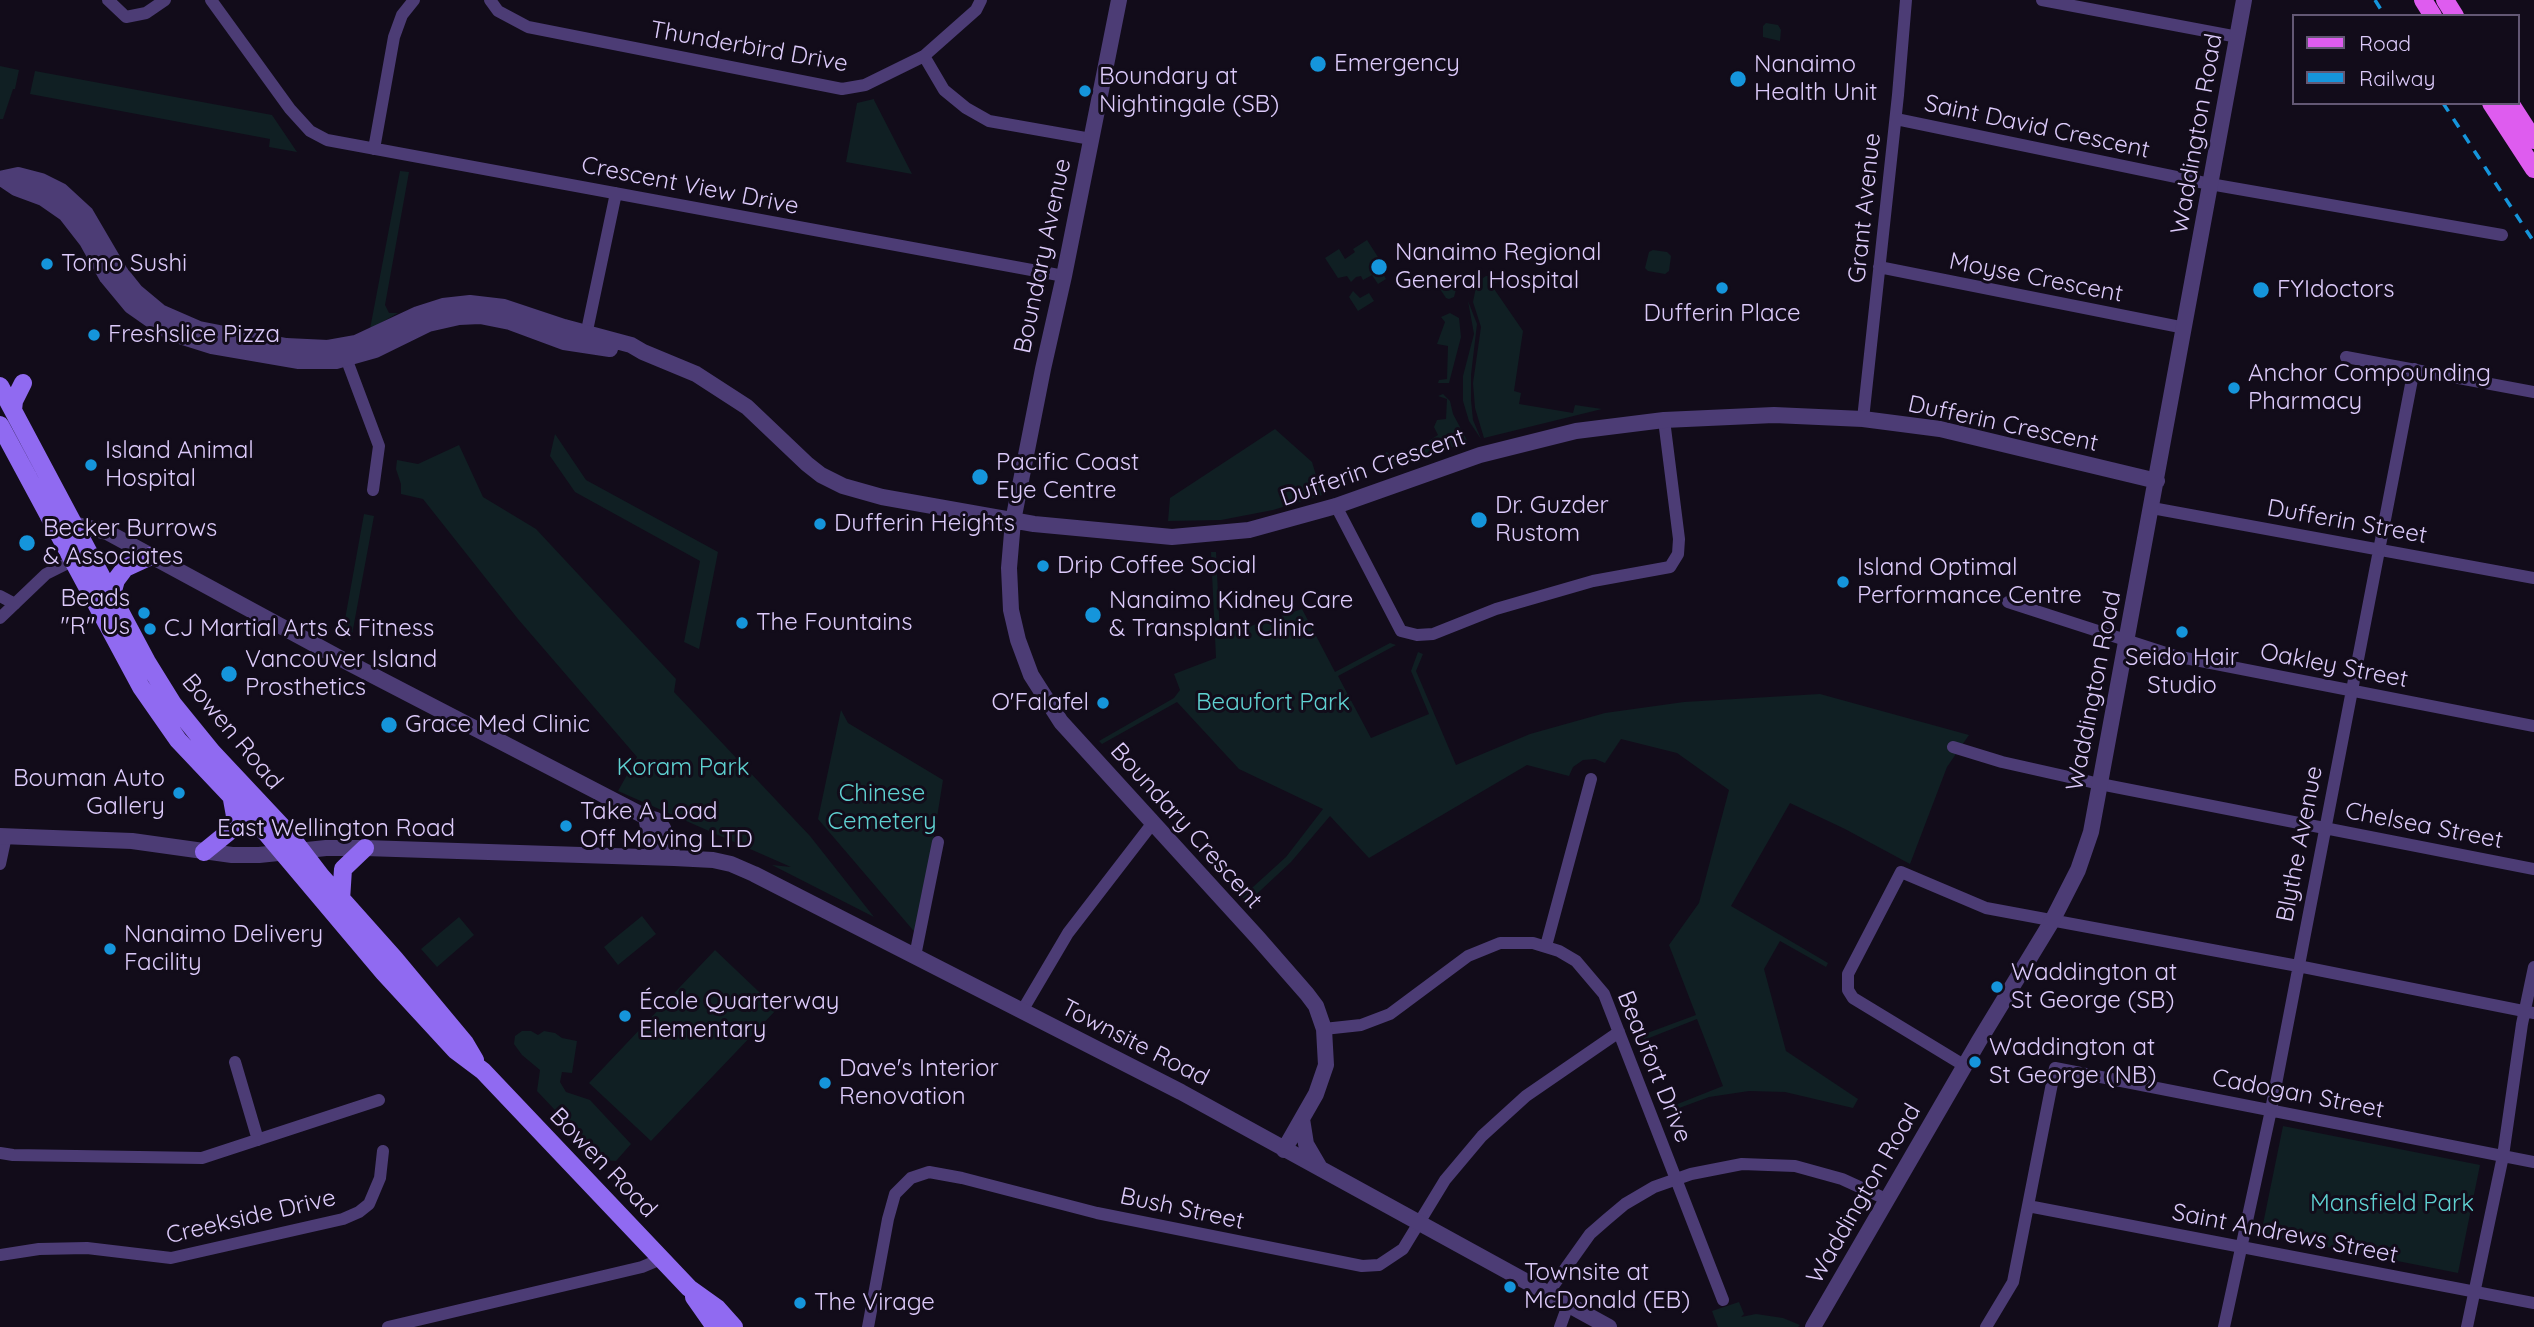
<!DOCTYPE html>
<meta charset="utf-8">
<style>
body{margin:0}
#map{position:relative;width:2534px;height:1327px;overflow:hidden;background:#120c1a;font-family:Quicksand,sans-serif}
canvas{display:block}
.legend{position:absolute;left:2292px;top:14px;width:228px;height:91px;box-sizing:border-box;background:#120c1a;border:2px solid #635874;margin:0;padding:9px 12px;list-style:none;font-size:21px;color:#dccafa}
.legend li{display:flex;align-items:center;gap:14px;height:35px}
.legend b{width:35px;border:2px solid #635874}
</style>
<div id="map">
<canvas width="2534" height="1327"></canvas>
<ul class="legend">
<li><b style="height:9px;background:#de5cef"></b>Road</li>
<li><b style="height:9px;background:#1595db"></b>Railway</li>
</ul>
</div>
<script>
const g = document.querySelector('canvas').getContext('2d');
g.lineJoin = 'round';
function fillPath(path, color) {
  g.fillStyle = color;
  g.fill(path, 'evenodd');
}
function poly(rows) {
  const path = new Path2D();
  for (const r of rows) {
    path.moveTo(r[0], r[1]);
    for (let i = 2; i < r.length; i += 2) path.lineTo(r[i], r[i + 1]);
  }
  return path;
}
function stroke(path, color, width, dash) {
  g.strokeStyle = color;
  g.lineWidth = width;
  g.lineCap = dash ? 'butt' : 'round';
  g.setLineDash(dash || []);
  g.stroke(path);
}
function drawText(font, color, halo, rows, align = 'center') {
  g.font = font + ' Quicksand,sans-serif';
  g.lineWidth = 6;
  g.setLineDash([]);
  g.textBaseline = 'middle';
  g.strokeStyle = halo;
  g.fillStyle = color;
  for (const [text, x, y, turn = 0] of rows) {
    g.save();
    g.translate(x, y);
    g.rotate((+turn || 0) * Math.PI / 180);
    g.textAlign = isNaN(turn) ? turn : align;
    if (halo) g.strokeText(text, 0, 0);
    g.fillText(text, 0, 0);
    g.restore();
  }
}
const green = poly([
 [1766,23,1778,25,1781,30,1780,41,1763,37,1763,26],
 [0,66,19,70,15,89,13,89,3,119,0,119],
 [35,71,272,115,297,152,269,147,270,139,30,94],
 [874,99,874,100,912,174,846,162,857,103],
 [400,171,409,172,385,305,389,313,398,313,370,329],
 [1367,240,1387,271,1383,274,1386,279,1378,284,1372,275,1363,280,1361,276,1356,277,1351,282,1347,276,1338,278,1325,258,1339,249,1345,259,1355,252,1353,249],
 [1653,250,1667,252,1671,256,1669,271,1665,274,1648,271,1645,268,1649,252],
 [1486,276,1491,276,1497,282,1492,286,1523,331,1514,391,1521,393,1519,404,1573,413,1575,405,1602,409,1484,438,1475,408,1473,383,1481,327,1473,302,1477,282],
 [1447,277,1458,282,1454,297,1449,299,1446,298,1438,286,1441,280],
 [1353,291,1360,298,1369,293,1374,301,1358,311,1349,297],
 [1468,301,1477,324,1471,375,1471,400,1473,420,1481,439,1469,421,1463,401,1463,376,1474,334],
 [1450,313,1459,318,1461,337,1449,383,1438,383,1439,380,1447,379,1448,346,1437,344,1445,322,1441,317],
 [1443,394,1450,401,1453,414,1468,442,1398,466,1380,456,1387,452,1396,462,1438,435,1434,427,1437,420,1446,419,1447,399,1438,396],
 [1275,429,1312,462,1322,495,1273,510,1221,520,1168,521,1170,498],
 [555,434,586,480,718,552,699,649,684,642,700,561,575,492,550,456],
 [459,445,483,497,536,529,676,679,674,692,810,836,874,917,772,865,791,867,618,791,637,757,518,619,423,499,401,494,401,484,396,469,397,460,418,464],
 [364,514,374,516,351,640,342,636],
 [1211,552,1216,552,1220,636,1302,609,1335,672,1390,643,1396,645,1338,676,1371,738,1429,714,1411,671,1418,652,1423,654,1416,671,1456,765,1530,734,1605,713,1684,702,1820,694,1969,735,1947,767,1910,864,1845,829,1790,803,1731,906,1828,963,1826,967,1780,941,1764,969,1786,1051,1858,1099,1853,1108,1785,1092,1749,1091,1709,1097,1671,1111,1670,1107,1723,1086,1697,1019,1644,1040,1642,1035,1696,1015,1669,945,1699,903,1729,790,1677,753,1621,739,1605,763,1595,759,1583,760,1573,767,1569,776,1527,765,1369,858,1330,816,1291,862,1247,903,1242,897,1286,857,1323,809,1239,769,1177,702,1102,744,1099,741,1174,698,1180,690,1174,674,1216,658],
 [841,710,848,723,943,780,918,936,818,819],
 [642,916,656,934,618,965,604,947],
 [459,917,474,935,437,967,421,949],
 [715,950,777,1009,651,1141,589,1083],
 [522,1031,531,1031,538,1035,544,1031,555,1033,562,1038,577,1041,572,1073,562,1072,560,1082,566,1092,590,1100,631,1144,616,1161,602,1160,537,1091,540,1070,522,1055,514,1044,515,1036],
 [2283,1126,2480,1165,2458,1273,2261,1234],
 [1739,1302,1744,1314,1741,1317,1756,1314,1783,1318,1800,1325,1798,1327,1718,1327,1712,1311]
]);
const minor = poly([
 [108,0,126,17,146,13,165,0],
 [211,0,290,109,310,131,327,140,1064,276],
 [490,0,498,11,528,27,842,89,865,85,924,56,976,10,981,0],
 [2042,0,2238,37],
 [924,56,944,90,966,108,989,121,1091,139],
 [1896,119,2210,184,2502,235],
 [374,149,394,37,402,15,414,0],
 [1879,267,2185,328],
 [585,340,616,193],
 [343,350,379,446,373,490],
 [2346,357,2534,392],
 [1863,419,1898,95,1906,0],
 [1336,506,1401,631,1417,635,1433,634,1496,609,1593,581,1670,567,1678,554,1679,539,1664,420],
 [2152,508,2534,578],
 [0,596,15,604],
 [2008,602,2175,656,2534,726],
 [0,618,46,574,72,561],
 [1953,747,2002,762,2100,784,2534,869],
 [0,864,6,836],
 [1546,946,1591,779],
 [915,956,938,842],
 [1022,1011,1068,933,1152,824],
 [1324,1029,1361,1025,1390,1014,1468,956,1500,943,1533,943,1559,951,1576,961,1604,994,1723,1300],
 [235,1062,258,1140],
 [1965,1066,1853,998,1848,990,1848,974,1901,872,1986,908,2298,966,2534,1013],
 [0,1153,13,1155,202,1158,379,1100],
 [2028,1206,2534,1303],
 [0,1255,39,1249,87,1248,171,1258,343,1219,359,1212,369,1204,380,1178,383,1151],
 [1548,1293,1590,1234,1606,1220,1625,1204,1654,1187,1691,1174,1742,1164,1795,1166,1842,1179,1888,1200],
 [388,1327,642,1267,661,1259],
 [868,1327,888,1219,895,1194,911,1178,929,1172,962,1178,1097,1213,1362,1266,1379,1265,1403,1249,1445,1180,1482,1136,1526,1096,1619,1032],
 [1560,1327,1568,1305],
 [1986,1327,2013,1282,2055,1068,2534,1162],
 [2224,1327,2271,1110,2414,369],
 [2467,1327,2503,1156,2522,1024,2534,967]
]);
const tertiary = poly([
 [1119,0,1064,276,1043,369,1013,521,1009,568,1011,610,1018,640,1031,675,1061,722,1258,938,1307,994,1316,1006,1324,1029,1326,1065,1316,1094,1284,1150],
 [0,179,18,175,41,181,61,191,86,214,120,272,136,292,160,312,199,329,286,346,328,348,356,343,418,314,443,306,470,303,504,307,564,327,631,345,643,352,696,374,747,407,807,464,821,475,843,486,882,497,1034,524,1172,537,1249,530,1336,506,1480,455,1576,431,1664,420,1774,415,1863,419,1940,429,2157,481],
 [3,179,16,188,43,198,66,214,87,241,107,277,131,306,161,327,177,335,212,346,299,361,336,361,375,350,428,324,459,317,480,316,510,322,564,342,610,349],
 [73,524,107,532,347,662,646,817,656,820,663,828,674,858],
 [646,817,654,857],
 [0,836,132,841,232,855,259,855,326,848,365,848,674,858,713,860,731,864,754,874,1181,1092,1609,1327],
 [1302,1119,1306,1144,1320,1168],
 [1813,1327,1979,1041,2052,921,2078,870,2091,832,2244,0]
]);
const secondary = poly([
 [0,386,147,662,173,704,212,752,288,833,321,876,395,959,465,1043,475,1060],
 [13,410,14,401,23,383],
 [0,425,141,687,178,740,266,833,384,973,455,1050,483,1071,689,1288,717,1308,734,1327],
 [112,594,116,580,125,568,151,556],
 [204,852,231,830,235,816,231,794],
 [341,900,343,869,365,848],
 [694,1297,715,1327]
]);
const primary = poly([
 [2423,0,2433,16],
 [2445,0,2455,16],
 [2491,103,2534,169],
 [2510,103,2534,140]
]);
const rail = poly([
 [2375,0,2385,16],
 [2443,103,2534,242]
]);
const markers = [
 [1318,64,9,"#1595db"],
 [1738,79,9,"#1595db"],
 [1085,91,7,"#1595db"],
 [47,264,7,"#1595db"],
 [1379,267,9,"#1595db"],
 [1722,288,7,"#1595db"],
 [2261,290,9,"#1595db"],
 [94,335,7,"#1595db"],
 [2234,388,7,"#1595db"],
 [91,465,7,"#1595db"],
 [980,477,9,"#1595db"],
 [1479,520,9,"#1595db"],
 [820,524,7,"#1595db"],
 [27,543,9,"#1595db"],
 [1043,566,7,"#1595db"],
 [1843,582,7,"#1595db"],
 [144,613,7,"#1595db"],
 [1093,615,9,"#1595db"],
 [742,623,7,"#1595db"],
 [150,629,7,"#1595db"],
 [2182,632,7,"#1595db"],
 [229,674,9,"#1595db"],
 [1103,703,7,"#1595db"],
 [389,725,9,"#1595db"],
 [179,793,7,"#1595db"],
 [566,826,7,"#1595db"],
 [110,949,7,"#1595db"],
 [1997,987,7,"#1595db"],
 [625,1016,7,"#1595db"],
 [1975,1062,7,"#1595db"],
 [825,1083,7,"#1595db"],
 [1510,1287,7,"#1595db"],
 [800,1303,7,"#1595db"]
];
const streetNames = [
 ["Thunderbird Drive",749,47,10],
 ["Saint David Crescent",2037,127,12],
 ["Waddington Road",2197,134,-80],
 ["Crescent View Drive",690,186,11],
 ["Grant Avenue",1865,208,-84],
 ["Boundary Avenue",1043,256,-78],
 ["Moyse Crescent",2036,278,11],
 ["Dufferin Crescent",2003,424,12],
 ["Dufferin Crescent",1373,468,-19],
 ["Dufferin Street",2347,522,10],
 ["Oakley Street",2334,666,11],
 ["Waddington Road",2094,691,-79],
 ["Bowen Road",232,732,50],
 ["Boundary Crescent",1186,826,48],
 ["Chelsea Street",2424,826,11],
 ["East Wellington Road",336,829],
 ["Blythe Avenue",2300,844,-79],
 ["Townsite Road",1135,1043,27],
 ["Beaufort Drive",1654,1067,68],
 ["Cadogan Street",2298,1094,11],
 ["Bowen Road",603,1163,46],
 ["Waddington Road",1864,1194,-60],
 ["Bush Street",1182,1209,12],
 ["Creekside Drive",251,1217,-13],
 ["Saint Andrews Street",2285,1234,11]
];
const poiNames = [
 ["Emergency",1334,64],
 ["Nanaimo",1754,65],
 ["Health Unit",1754,93],
 ["Boundary at",1099,77],
 ["Nightingale (SB)",1099,105],
 ["Nanaimo Regional",1395,253],
 ["General Hospital",1395,281],
 ["Tomo Sushi",61,264],
 ["FYIdoctors",2277,290],
 ["Dufferin Place",1722,314,"center"],
 ["Freshslice Pizza",108,335],
 ["Anchor Compounding",2248,374],
 ["Pharmacy",2248,402],
 ["Island Animal",105,451],
 ["Hospital",105,479],
 ["Pacific Coast",996,463],
 ["Eye Centre",996,491],
 ["Dr. Guzder",1495,506],
 ["Rustom",1495,534],
 ["Dufferin Heights",834,524],
 ["Becker Burrows",43,529],
 ["& Associates",43,557],
 ["Drip Coffee Social",1057,566],
 ["Island Optimal",1857,568],
 ["Performance Centre",1857,596],
 ["Beads",130,599,"right"],
 ["\"R\" Us",130,627,"right"],
 ["Nanaimo Kidney Care",1109,601],
 ["& Transplant Clinic",1109,629],
 ["The Fountains",756,623],
 ["CJ Martial Arts & Fitness",164,629],
 ["Seido Hair",2182,658,"center"],
 ["Studio",2182,686,"center"],
 ["Vancouver Island",245,660],
 ["Prosthetics",245,688],
 ["O'Falafel",1089,703,"right"],
 ["Grace Med Clinic",405,725],
 ["Bouman Auto",165,779,"right"],
 ["Gallery",165,807,"right"],
 ["Take A Load",580,812],
 ["Off Moving LTD",580,840],
 ["Nanaimo Delivery",124,935],
 ["Facility",124,963],
 ["Waddington at",2011,973],
 ["St George (SB)",2011,1001],
 ["École Quarterway",639,1002],
 ["Elementary",639,1030],
 ["Waddington at",1989,1048],
 ["St George (NB)",1989,1076],
 ["Dave's Interior",839,1069],
 ["Renovation",839,1097],
 ["Townsite at",1524,1273],
 ["McDonald (EB)",1524,1301],
 ["The Virage",814,1303]
];
const parkNames = [
 ["Beaufort Park",1273,703],
 ["Koram Park",683,768],
 ["Chinese",882,794],
 ["Cemetery",882,822],
 ["Mansfield Park",2392,1204]
];
fillPath(green, '#101f23');
stroke(minor, '#4c3c75', 12);
stroke(tertiary, '#4c3c75', 16);
stroke(secondary, '#906af1', 18);
stroke(primary, '#de5cef', 18);
stroke(rail, '#1595db', 3.5, [10, 9]);
for (const [x, y, r, color] of markers) {
  const dot = new Path2D();
  dot.arc(x, y, r, 0, 2 * Math.PI);
  g.fillStyle = color;
  g.fill(dot);
  stroke(dot, '#120c1a', 2.5);
}
drawText('24px', '#dccafa', '#120c1a', streetNames);
drawText('24px', '#dccafa', '#120c1a', poiNames, 'left');
drawText('24px', '#5fd1d1', '#120c1a', parkNames);
</script>
